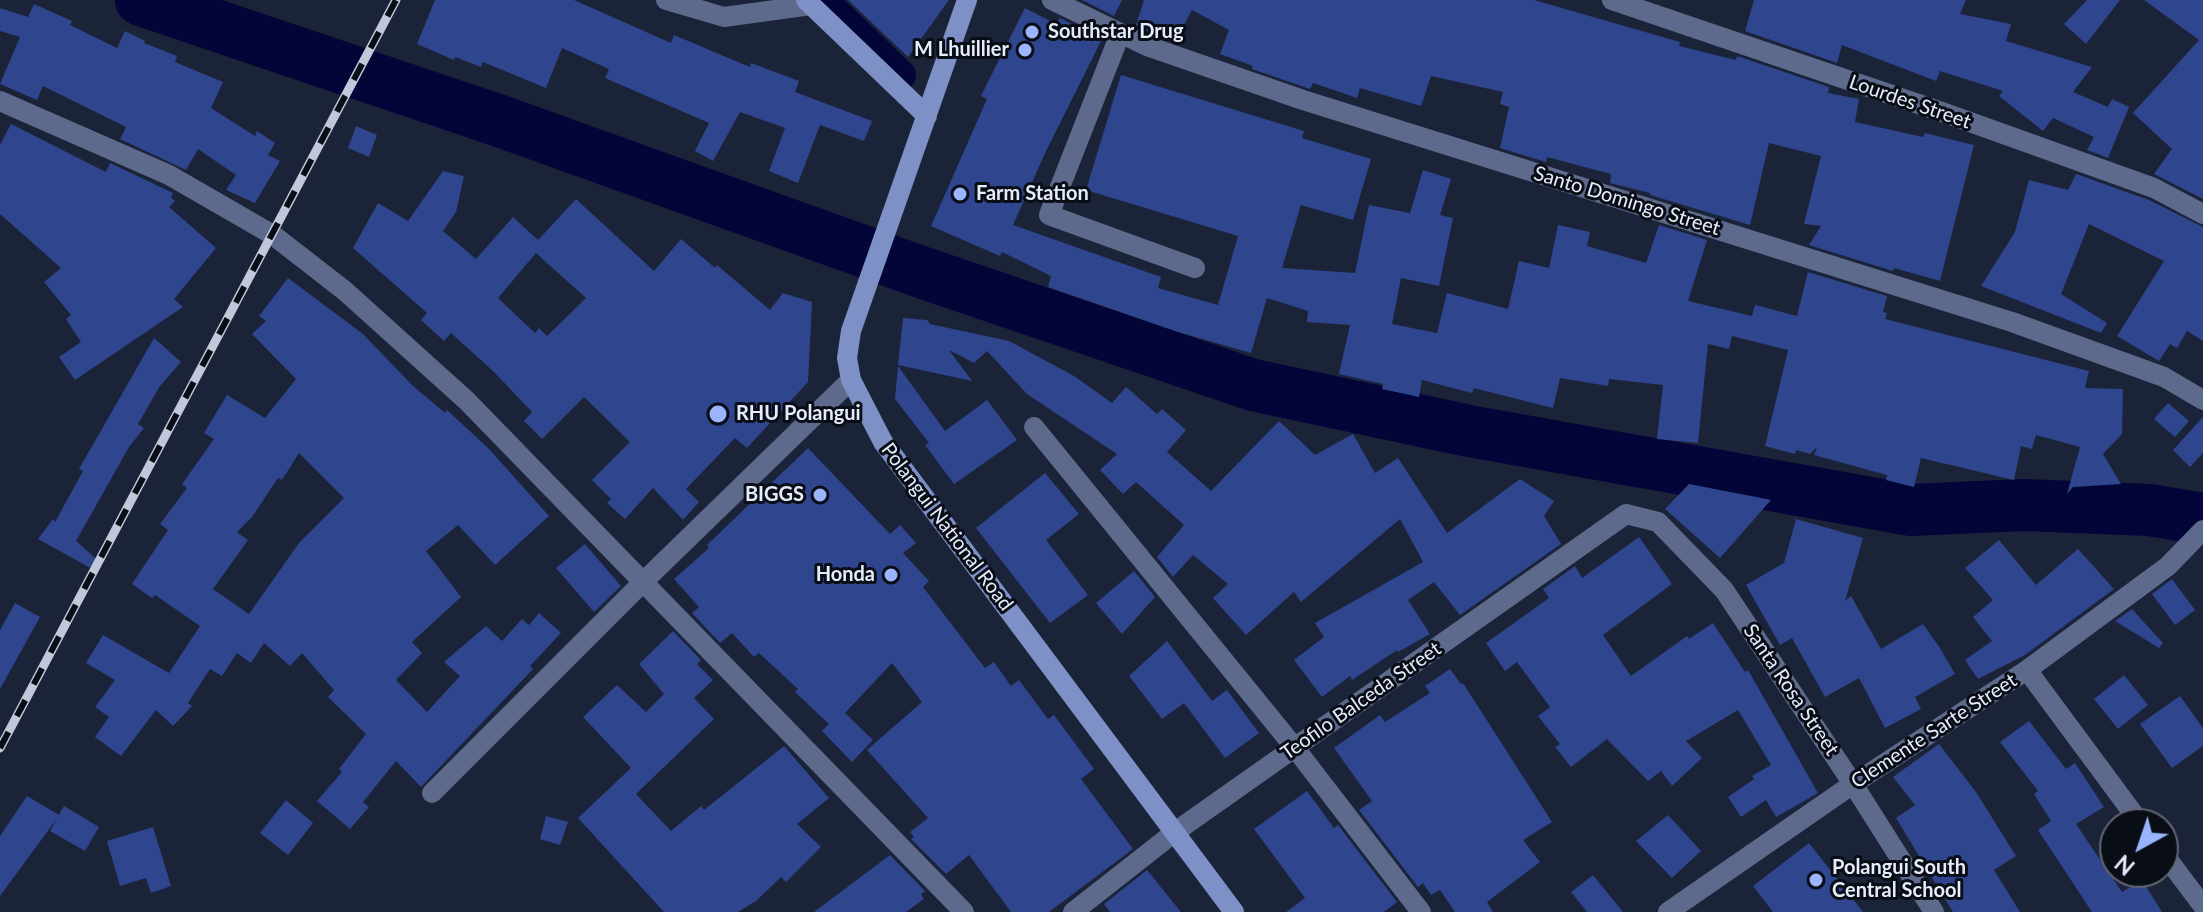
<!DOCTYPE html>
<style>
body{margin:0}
#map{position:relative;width:2203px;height:912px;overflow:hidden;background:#1b2339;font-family:Lato,sans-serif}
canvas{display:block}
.north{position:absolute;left:2099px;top:808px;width:80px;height:80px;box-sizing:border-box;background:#090d16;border:2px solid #616672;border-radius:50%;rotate:220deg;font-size:22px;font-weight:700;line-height:32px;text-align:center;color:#e6ecfc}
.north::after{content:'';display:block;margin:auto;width:28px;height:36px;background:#9ab5fd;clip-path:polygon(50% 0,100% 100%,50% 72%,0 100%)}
</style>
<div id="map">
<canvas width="2203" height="912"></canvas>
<div class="north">N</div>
</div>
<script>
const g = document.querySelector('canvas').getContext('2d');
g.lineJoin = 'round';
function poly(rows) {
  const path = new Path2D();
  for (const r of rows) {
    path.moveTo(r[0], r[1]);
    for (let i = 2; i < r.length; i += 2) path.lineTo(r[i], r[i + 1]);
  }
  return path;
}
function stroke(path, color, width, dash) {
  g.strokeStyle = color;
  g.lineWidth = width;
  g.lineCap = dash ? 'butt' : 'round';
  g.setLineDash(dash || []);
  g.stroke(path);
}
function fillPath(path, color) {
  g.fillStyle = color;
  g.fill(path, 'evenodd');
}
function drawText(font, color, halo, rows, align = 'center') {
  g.font = font + ' Lato,sans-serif';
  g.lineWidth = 6;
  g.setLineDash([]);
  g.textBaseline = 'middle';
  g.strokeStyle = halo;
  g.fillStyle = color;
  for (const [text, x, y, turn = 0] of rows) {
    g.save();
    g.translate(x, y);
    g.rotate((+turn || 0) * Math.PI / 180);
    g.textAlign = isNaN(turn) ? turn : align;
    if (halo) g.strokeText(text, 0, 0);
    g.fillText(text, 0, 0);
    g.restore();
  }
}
const canal = poly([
 [823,0,901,75]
]);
const river = poly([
 [141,0,500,121,918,271,1253,385,1469,431,1910,510,2024,505,2150,510,2203,519]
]);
const building = poly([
 [435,0,574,0,671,43,674,35,750,67,751,63,799,81,795,92,872,121,864,141,820,125,798,183,769,171,785,128,740,112,713,161,695,151,709,123,605,78,609,69,562,48,546,88,483,62,481,67,455,57,454,60,417,44],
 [848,0,949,0,908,57],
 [1082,0,1122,0,1114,16],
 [1144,0,1534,0,1680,42,1679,46,1736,60,1737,56,1829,87,1828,93,1859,99,1855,122,1923,137,1925,133,1974,145,1940,281,1894,268,1893,271,1809,245,1821,226,1804,224,1821,156,1769,143,1750,225,1650,195,1650,193,1610,183,1611,174,1547,157,1546,162,1500,148,1509,107,1500,104,1503,92,1431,76,1421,106,1360,88,1357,98,1313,83,1310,89,1252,69,1253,66,1220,54,1229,30,1192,10,1175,42,1154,35,1136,25],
 [1754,0,1966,0,1960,14,2011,24,2006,41,2092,67,2073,92,2108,107,2112,99,2129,107,2108,158,2087,150,2094,137,2053,118,2043,131,1999,96,2003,91,1940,71,1936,81,1842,45,1837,63,1745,31],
 [2087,0,2120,0,2086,44,2064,24],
 [2144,0,2203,0,2203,199,2154,174,2172,149,2133,113,2199,40],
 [34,4,72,21,70,25,117,48,125,31,145,41,144,43,177,56,175,62,223,82,211,108,255,136,257,131,275,143,268,155,280,161,255,203,226,190,236,175,198,149,186,170,120,139,126,127,43,86,37,100,0,84,20,37,0,31,0,8,28,17],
 [1025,8,1056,24,1060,18,1102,39,1046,151,1013,225,1161,277,1158,288,1218,305,1238,236,1086,190,1121,75,1304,131,1302,138,1371,159,1353,220,1301,205,1282,268,1355,273,1369,205,1410,213,1423,170,1451,179,1440,215,1453,218,1439,286,1401,278,1392,324,1437,333,1447,293,1508,309,1519,261,1549,268,1558,225,1590,232,1587,246,1646,263,1659,225,1707,240,1688,301,1752,316,1755,305,1797,316,1808,272,1887,296,1883,312,1887,313,1885,319,2089,371,2085,388,2123,389,2122,434,2103,454,2121,484,2073,487,2067,494,2080,447,2036,435,2032,449,2021,446,2014,480,1921,458,1914,487,1886,480,1887,475,1814,455,1817,447,1810,454,1796,450,1795,454,1765,446,1788,350,1732,336,1729,349,1708,344,1698,443,1657,439,1663,385,1609,379,1608,386,1560,378,1553,408,1474,388,1472,393,1422,380,1419,397,1382,389,1383,384,1339,374,1350,325,1307,322,1308,311,1267,298,1251,353,1178,332,1048,287,1051,276,1002,252,1000,256,931,226,987,99,981,96],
 [11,124,106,172,110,163,173,193,171,197,175,201,169,207,216,248,174,299,183,307,75,380,59,357,81,342,66,319,71,315,44,282,61,268,0,214,0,145],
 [356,126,377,135,369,157,348,148],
 [443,171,464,176,456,212,443,231,476,259,513,217,538,240,576,199,654,271,681,239,715,268,717,265,770,310,783,293,812,302,808,382,747,448,735,438,686,489,699,502,683,520,653,488,625,519,607,503,611,499,592,480,630,442,584,397,542,439,524,421,532,412,494,372,451,333,444,341,421,320,427,313,353,248,378,203,408,221],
 [536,253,586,298,547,336,539,328,535,333,498,298],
 [2076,174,2149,200,2203,227,2203,341,2187,331,2177,348,2170,344,2159,361,2117,336,2164,261,2089,224,2061,294,2107,323,2101,333,1981,286,2015,232,2029,180,2068,190],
 [288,278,363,334,412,385,445,413,447,410,489,449,549,516,495,565,458,525,426,551,461,597,412,642,422,653,396,680,427,712,460,676,444,662,486,626,502,641,522,619,529,625,539,613,561,633,530,666,533,669,421,787,396,761,363,802,369,807,350,829,317,801,342,772,339,769,366,734,328,697,334,690,302,653,290,666,264,643,251,663,237,653,222,676,210,669,188,703,192,706,173,726,156,710,121,756,95,737,109,717,95,707,115,680,86,663,103,635,169,673,200,626,155,595,152,598,132,584,168,530,160,524,187,488,182,484,214,439,204,433,227,395,265,418,296,379,252,334,266,321,259,316],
 [299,453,344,498,299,543,249,614,213,589,248,540,237,532,252,517,278,478,282,480],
 [903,318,927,320,930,324,1009,341,1074,376,1112,403,1126,387,1157,414,1162,409,1186,430,1167,452,1211,491,1279,421,1315,455,1353,434,1375,473,1398,458,1447,533,1520,479,1554,501,1544,516,1561,544,1460,615,1434,582,1408,600,1430,634,1398,652,1397,650,1352,680,1350,676,1322,697,1294,660,1324,637,1315,623,1423,562,1400,519,1301,602,1294,592,1246,635,1213,598,1228,584,1193,555,1173,577,1157,557,1184,525,1136,482,1123,494,1100,470,1117,454,1027,394,987,351,974,363,949,350,972,381,898,365],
 [154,338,181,362,160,386,138,424,144,428,129,447,76,541,102,564,96,571,38,539,53,519,55,522,83,471,79,469],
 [898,366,945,431,987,400,1017,440,954,484,925,445,929,443,895,399],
 [2168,403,2189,421,2175,437,2154,419],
 [2203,417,2203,453,2190,467,2173,450],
 [808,448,890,534,900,525,916,543,903,553,929,581,923,587,985,668,994,662,1011,686,1019,680,1048,719,1054,715,1094,769,1081,779,1133,849,1049,912,1011,912,969,855,946,874,911,839,914,837,910,832,928,818,867,750,922,702,892,663,845,713,873,740,852,762,822,731,829,724,795,692,798,689,759,653,754,657,732,633,720,643,692,613,699,607,674,579,709,548,707,545],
 [1045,473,1079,514,1046,540,1088,595,1050,623,976,528],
 [1689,484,1751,496,1771,500,1720,558,1665,509],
 [1796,519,1863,538,1845,601,1851,596,1881,649,1923,624,1940,648,1955,674,1915,697,1921,709,1885,728,1859,678,1825,697,1792,638,1780,645,1746,585,1784,563],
 [1639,537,1672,584,1603,635,1631,676,1687,636,1689,639,1713,623,1745,672,1748,670,1818,793,1776,817,1766,800,1741,817,1728,797,1754,779,1752,776,1771,765,1738,710,1686,741,1702,758,1672,786,1661,771,1648,781,1607,739,1571,767,1555,747,1560,744,1538,716,1550,707,1517,662,1505,671,1486,643,1549,598,1543,589,1575,566,1582,578],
 [1999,540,2036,585,2078,549,2114,589,2025,655,1978,679,1965,660,1992,641,1973,617,1993,600,1965,568],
 [585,544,621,586,594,612,556,568],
 [1134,571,1155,597,1122,634,1096,603],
 [2172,579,2195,610,2175,625,2152,594],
 [15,603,40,617,0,689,0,630],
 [2132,609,2163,643,2159,648,2115,621],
 [673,631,701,660,697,664,713,680,694,698,714,719,636,794,671,831,701,806,704,810,784,746,829,798,797,824,821,847,786,882,781,877,756,901,738,912,664,912,578,818,631,768,583,717,617,685,646,712,664,694,639,664],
 [1167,641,1212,701,1227,690,1259,733,1225,758,1184,703,1162,719,1129,676],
 [1450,669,1461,684,1463,683,1552,822,1523,840,1540,862,1487,902,1493,912,1455,912,1440,890,1431,895,1423,883,1418,887,1359,810,1372,801,1334,748,1380,715,1385,722,1430,693,1425,686],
 [2124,675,2148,705,2118,729,2094,699],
 [2180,696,2203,728,2203,746,2172,768,2140,724],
 [2029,721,2066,769,2075,763,2104,807,2076,824,2122,892,2142,880,2162,912,2092,912,2038,830,2051,821,2034,794,2038,791,2000,742],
 [1939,744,1976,792,2016,856,1994,870,2020,912,1953,912,1896,818,1915,805,1893,777],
 [1307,791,1334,828,1338,825,1397,902,1384,912,1286,912,1305,898,1254,829],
 [27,796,59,815,64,806,99,827,85,851,50,831,58,817,0,896,0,836],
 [286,800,313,823,288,855,260,833],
 [1668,815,1701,851,1672,878,1636,841],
 [546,816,568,822,560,845,540,839],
 [153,827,171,886,151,893,146,878,120,886,107,841],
 [1809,843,1863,912,1773,912,1753,886],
 [890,855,925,891,921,894,924,899,906,912,814,912],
 [1147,870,1181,912,1110,912,1104,904],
 [1593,875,1623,912,1587,912,1571,892]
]);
const minor = poly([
 [1052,0,1147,46,1303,100,2012,322,2164,377,2203,400],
 [1612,0,1942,112,2154,188,2203,214],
 [1120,34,1049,215,1195,268],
 [0,101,169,175,273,235,345,291,467,401,964,912],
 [1034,427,1295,748,1421,912],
 [2027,670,2141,824],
 [432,793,642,583,851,380],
 [2163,853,2203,906],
 [1073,912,1175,832,1626,514,1658,522,1724,590,1853,784,1934,912],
 [1668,912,1853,784,2027,670,2168,566,2203,530]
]);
const tertiary = poly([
 [666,0,724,17,811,5]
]);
const secondary = poly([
 [806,0,927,116],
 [967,0,851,331,847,358,851,380,883,442,1234,912]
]);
const rail = poly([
 [0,748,396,0]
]);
const markers = [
 [1032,32,8,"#9ab5fd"],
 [1025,50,8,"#9ab5fd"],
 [960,194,8,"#9ab5fd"],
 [718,414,10,"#9ab5fd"],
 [820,495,8,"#9ab5fd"],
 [891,575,8,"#9ab5fd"],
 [1816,880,8,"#9ab5fd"]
];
const poiNames = [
 ["Southstar Drug",1048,32],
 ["M Lhuillier",1009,50,"right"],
 ["Farm Station",976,194],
 ["RHU Polangui",736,414],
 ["BIGGS",804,495,"right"],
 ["Honda",875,575,"right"],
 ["Polangui South",1832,868],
 ["Central School",1832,891]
];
const streetNames = [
 ["Lourdes Street",1910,102,19],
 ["Santo Domingo Street",1627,201,17],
 ["Polangui National Road",947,527,53],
 ["Santa Rosa Street",1791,690,56],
 ["Teofilo Balceda Street",1361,701,-35],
 ["Clemente Sarte Street",1934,731,-33]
];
stroke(canal, '#030438', 30);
stroke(river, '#030438', 52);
fillPath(building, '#2f458d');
stroke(minor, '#5d6a8b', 20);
stroke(tertiary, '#5d6a8b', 20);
stroke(secondary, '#7d91c7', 20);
stroke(rail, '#c2c8d9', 9);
stroke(rail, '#090d16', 6, [18]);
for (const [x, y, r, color] of markers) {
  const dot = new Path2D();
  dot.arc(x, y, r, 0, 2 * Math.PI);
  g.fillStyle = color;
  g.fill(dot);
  stroke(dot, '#090d16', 3);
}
drawText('bold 20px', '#e6ecfc', '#090d16', poiNames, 'left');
drawText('20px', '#e6ecfc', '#090d16', streetNames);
</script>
